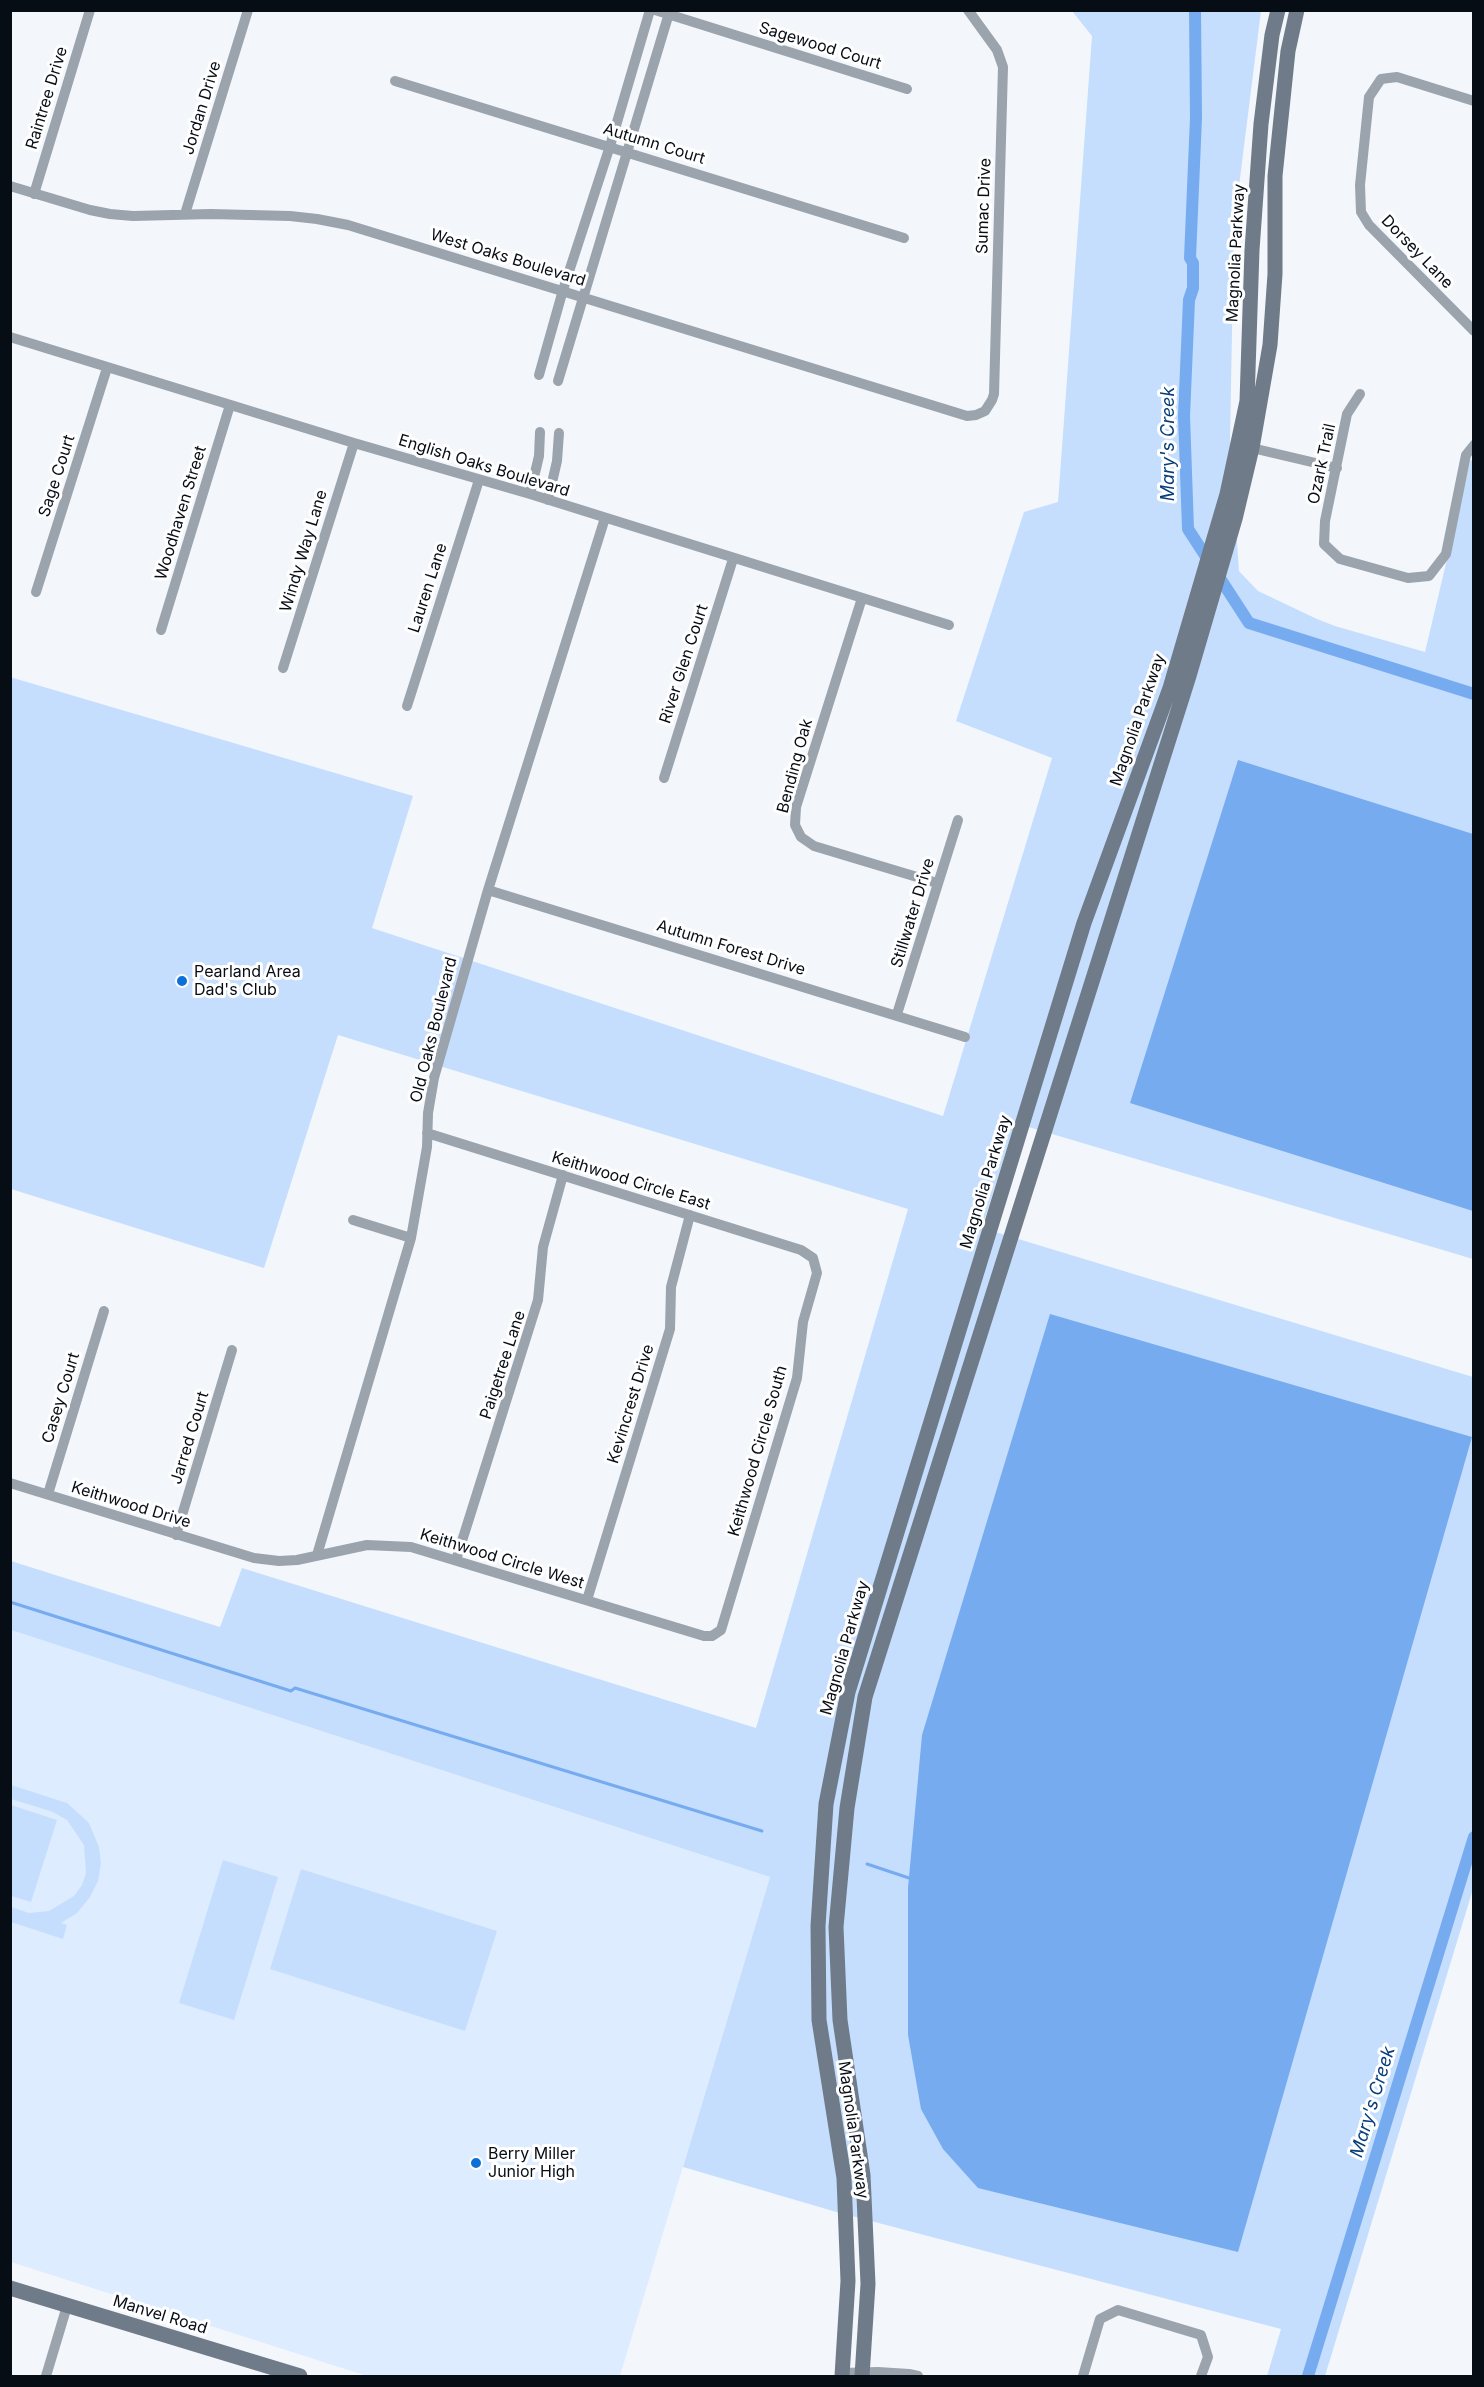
<!DOCTYPE html>
<style>
body{margin:0}
#map{position:relative;width:1484px;height:2387px;overflow:hidden;background:#f3f7fc;font-family:Inter,sans-serif}
canvas{display:block}
.frame{position:absolute;inset:0;border:12px solid #070d15;pointer-events:none}
</style>
<div id="map">
<canvas width="1484" height="2387"></canvas>
<div class="frame"></div>
</div>
<script>
const g = document.querySelector('canvas').getContext('2d');
g.lineJoin = 'round';
function fillPath(path, color) {
  g.fillStyle = color;
  g.fill(path, 'evenodd');
}
function poly(rows) {
  const path = new Path2D();
  for (const r of rows) {
    path.moveTo(r[0], r[1]);
    for (let i = 2; i < r.length; i += 2) path.lineTo(r[i], r[i + 1]);
  }
  return path;
}
function stroke(path, color, width, dash) {
  g.strokeStyle = color;
  g.lineWidth = width;
  g.lineCap = dash ? 'butt' : 'round';
  g.setLineDash(dash || []);
  g.stroke(path);
}
function drawText(font, color, halo, rows, align = 'center') {
  g.font = font + ' Inter,sans-serif';
  g.lineWidth = 6;
  g.setLineDash([]);
  g.textBaseline = 'middle';
  g.strokeStyle = halo;
  g.fillStyle = color;
  for (const [text, x, y, turn = 0] of rows) {
    g.save();
    g.translate(x, y);
    g.rotate((+turn || 0) * Math.PI / 180);
    g.textAlign = isNaN(turn) ? turn : align;
    if (halo) g.strokeText(text, 0, 0);
    g.fillText(text, 0, 0);
    g.restore();
  }
}
const built = poly([
 [11,1630,770,1877,620,2376,367,2376,11,2262]
]);
const green = poly([
 [1072,11,1261,11,1234,226,1230,440,1239,571,1258,591,1317,619,1335,626,1425,652,1470,462,1473,458,1473,1259,1015,1123,982,1228,1473,1377,1473,1889,1325,2376,1267,2376,1281,2329,833,2211,683,2167,770,1877,11,1630,11,1561,220,1627,242,1568,756,1728,908,1209,338,1035,264,1268,11,1189,10,677,413,796,372,928,943,1116,1052,758,956,721,1024,512,1058,502,1092,36],
 [11,1785,67,1803,89,1823,99,1847,101,1863,98,1881,90,1897,77,1913,61,1923,67,1925,63,1939,11,1922,11,1907,29,1913,49,1911,74,1896,82,1885,86,1873,84,1845,67,1820,53,1812,11,1799],
 [11,1805,57,1820,31,1902,11,1896],
 [223,1860,278,1877,234,2020,179,2003],
 [301,1869,497,1931,465,2031,270,1969]
]);
const water = poly([
 [1238,760,1473,834,1473,1211,1130,1103],
 [1050,1314,1472,1437,1238,2252,978,2188,943,2149,921,2109,908,2035,908,1888,922,1735]
]);
const stream = poly([
 [10,1602,291,1691,295,1688,762,1831],
 [867,1864,909,1878]
]);
const canal = poly([
 [1195,10,1196,118,1190,258,1193,263,1193,288,1189,300,1184,416,1188,529,1249,623,1474,694],
 [1308,2376,1474,1837]
]);
const street = poly([
 [655,10,907,89],
 [395,81,904,238],
 [1474,101,1397,77,1381,79,1369,97,1360,185,1361,212,1369,225,1474,331],
 [10,186,90,210,110,214,133,216,211,214,290,216,317,219,348,225,967,416,976,415,985,411,992,400,994,394,1003,67,997,50,968,10],
 [34,194,90,10],
 [185,214,248,10],
 [10,337,354,443,530,494,949,625],
 [539,375,563,290,610,146,650,10],
 [558,381,670,10],
 [1360,394,1347,414,1325,521,1324,544,1340,559,1408,578,1429,576,1446,554,1466,455,1474,445],
 [1252,448,1337,468],
 [530,494,539,456,540,432],
 [548,500,557,461,559,433],
 [36,592,107,368],
 [862,598,796,807,795,825,801,837,814,846,937,883],
 [161,630,230,405],
 [283,668,354,443],
 [407,706,479,480],
 [664,778,733,559],
 [488,890,965,1037],
 [897,1014,958,820],
 [353,1220,411,1238],
 [10,1483,254,1558,279,1561,297,1560,367,1545,411,1547,704,1636,712,1636,721,1630,797,1378,803,1322,817,1273,813,1258,801,1250,427,1133],
 [48,1494,104,1311],
 [176,1535,232,1350],
 [317,1555,411,1238,427,1147,428,1113,434,1078,442,1050,488,890,605,518],
 [456,1560,538,1300,543,1247,563,1175],
 [587,1600,670,1329,671,1287,690,1215],
 [842,2373,878,2372,909,2374,918,2376],
 [46,2376,67,2306],
 [1083,2376,1100,2319,1118,2310,1201,2335,1208,2357,1201,2376]
]);
const secondary = poly([
 [10,2288,300,2376],
 [842,2376,848,2281,844,2178,819,2020,818,1926,826,1804,848,1692,1084,923,1170,688,1227,494,1247,401,1252,250,1261,124,1272,35,1278,10],
 [862,2376,868,2284,863,2175,840,2020,836,1927,847,1808,865,1697,1189,676,1235,519,1252,448,1270,345,1275,274,1275,176,1288,51,1297,10]
]);
const markers = [
 [182,981,6,"#0c70d9"],
 [476,2163,6,"#0c70d9"]
];
const streetNames = [
 ["Sagewood Court",820,46,17],
 ["Raintree Drive",47,98,-73],
 ["Jordan Drive",202,108,-73],
 ["Autumn Court",654,144,17],
 ["Sumac Drive",984,206,-88],
 ["Dorsey Lane",1417,252,46],
 ["Magnolia Parkway",1236,253,-87],
 ["West Oaks Boulevard",508,258,17],
 ["Ozark Trail",1322,464,-78],
 ["English Oaks Boulevard",484,466,17],
 ["Sage Court",57,476,-72],
 ["Woodhaven Street",181,513,-73],
 ["Windy Way Lane",304,551,-73],
 ["Lauren Lane",428,588,-72],
 ["River Glen Court",684,664,-72],
 ["Magnolia Parkway",1138,720,-71],
 ["Bending Oak",795,766,-75],
 ["Stillwater Drive",913,913,-73],
 ["Autumn Forest Drive",731,948,17],
 ["Old Oaks Boulevard",434,1030,-76],
 ["Keithwood Circle East",631,1181,17],
 ["Magnolia Parkway",986,1182,-73],
 ["Paigetree Lane",503,1365,-72],
 ["Casey Court",61,1398,-73],
 ["Kevincrest Drive",631,1404,-73],
 ["Jarred Court",190,1438,-73],
 ["Keithwood Circle South",758,1451,-74],
 ["Keithwood Drive",131,1505,17],
 ["Keithwood Circle West",502,1559,17],
 ["Magnolia Parkway",845,1648,-74],
 ["Magnolia Parkway",853,2130,82],
 ["Manvel Road",160,2315,17]
];
const poiNames = [
 ["Pearland Area",194,972],
 ["Dad's Club",194,990],
 ["Berry Miller",488,2154],
 ["Junior High",488,2172]
];
const waterNames = [
 ["Mary's Creek",1169,444,-90],
 ["Mary's Creek",1373,2102,-73]
];
fillPath(built, '#deecff');
fillPath(green, '#c5defe');
fillPath(water, '#76abf0');
stroke(stream, '#76abf0', 3);
stroke(canal, '#76abf0', 12);
stroke(street, '#9ba3ad', 10);
stroke(secondary, '#6f7b89', 15);
for (const [x, y, r, color] of markers) {
  const dot = new Path2D();
  dot.arc(x, y, r, 0, 2 * Math.PI);
  g.fillStyle = color;
  g.fill(dot);
  stroke(dot, '#fff', 2);
}
drawText('16px', '#070d15', '#fff', streetNames);
drawText('16px', '#070d15', '#fff', poiNames, 'left');
drawText('italic 18px', '#063d7a', '#fff', waterNames);
</script>
